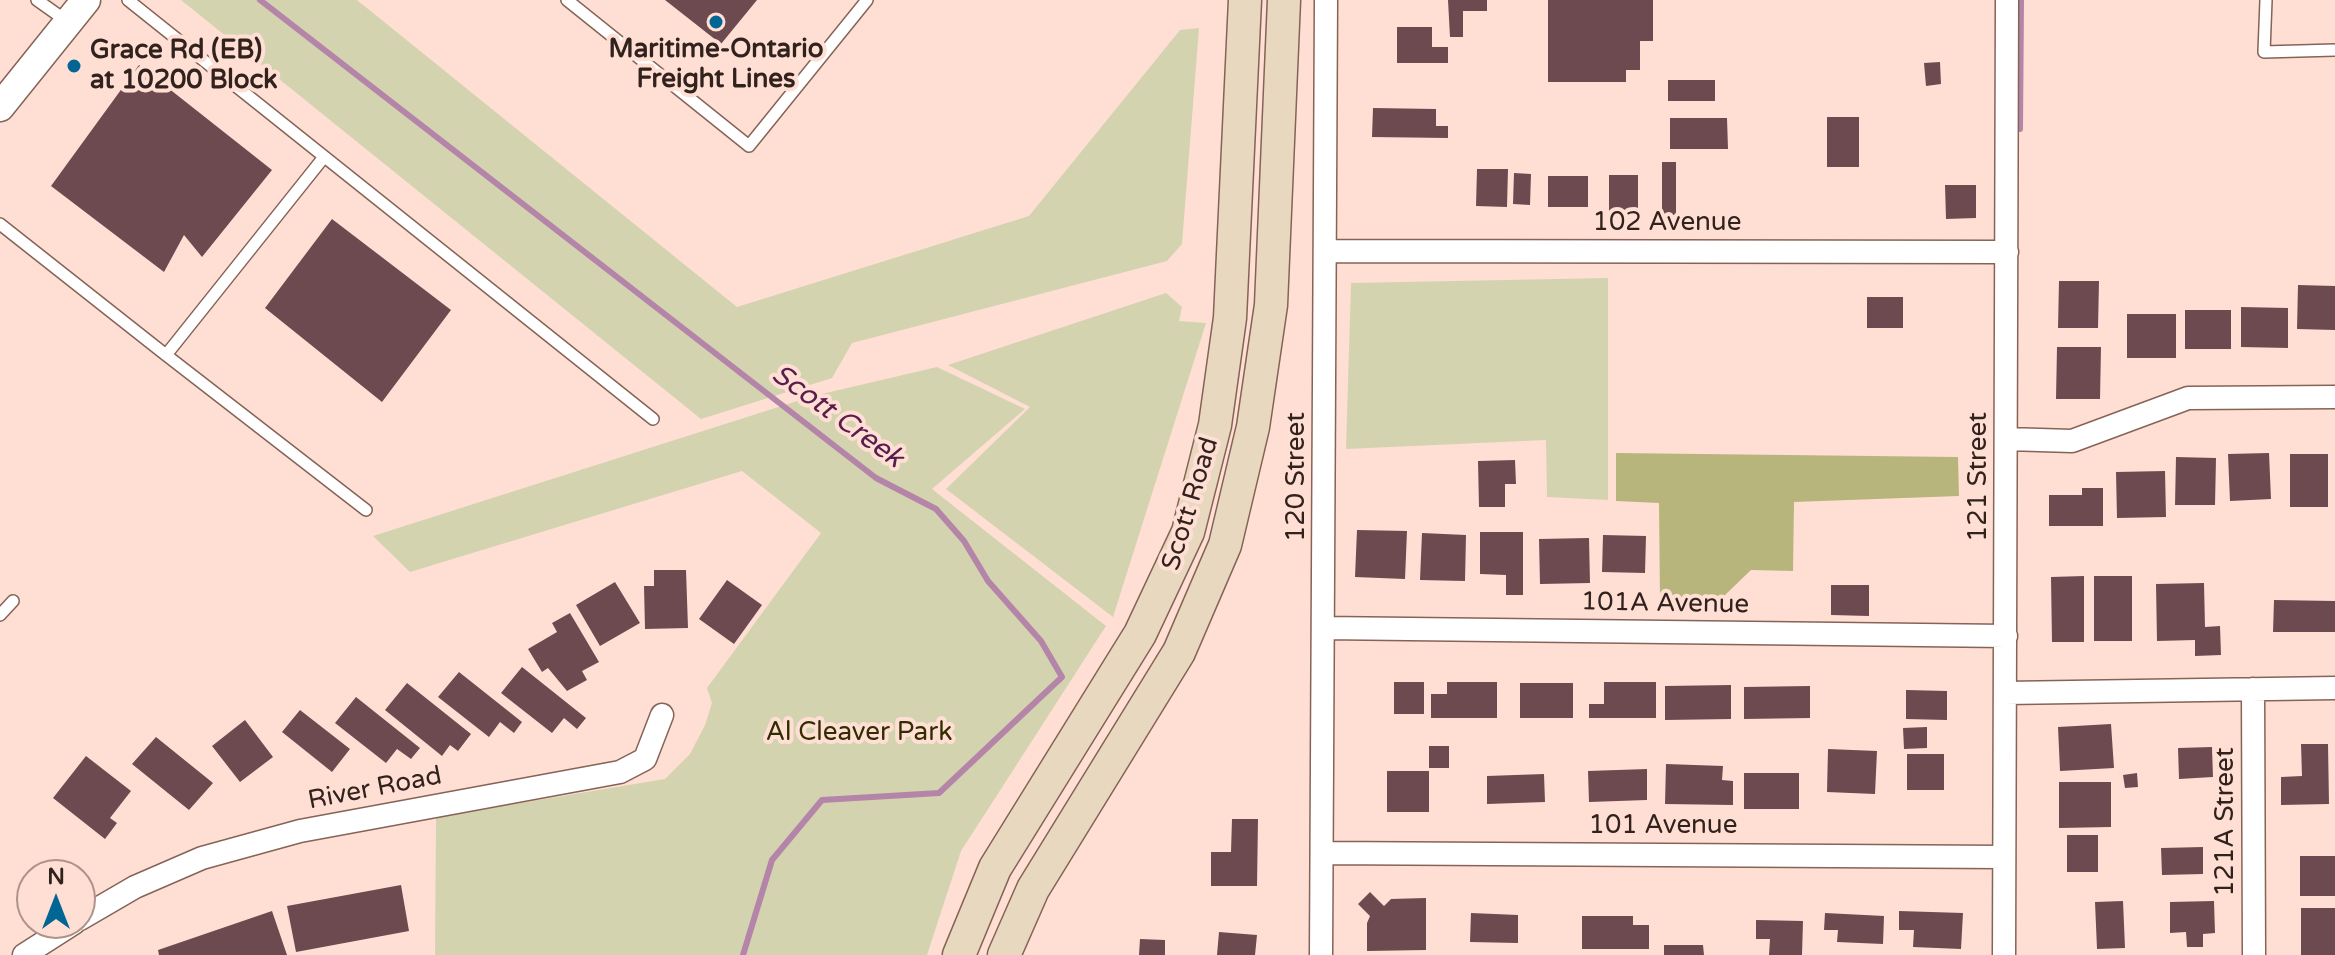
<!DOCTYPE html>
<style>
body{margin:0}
#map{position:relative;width:2335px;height:955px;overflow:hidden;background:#ffdfd4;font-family:"Varela Round",sans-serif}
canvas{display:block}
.north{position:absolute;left:16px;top:859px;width:80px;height:80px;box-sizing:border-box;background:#ffdfd4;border:2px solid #ad938b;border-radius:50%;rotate:0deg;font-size:22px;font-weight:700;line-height:32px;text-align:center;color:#31221d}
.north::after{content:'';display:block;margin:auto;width:28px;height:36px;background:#026695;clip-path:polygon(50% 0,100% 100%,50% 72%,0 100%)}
</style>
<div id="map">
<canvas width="2335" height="955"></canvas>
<div class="north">N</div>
</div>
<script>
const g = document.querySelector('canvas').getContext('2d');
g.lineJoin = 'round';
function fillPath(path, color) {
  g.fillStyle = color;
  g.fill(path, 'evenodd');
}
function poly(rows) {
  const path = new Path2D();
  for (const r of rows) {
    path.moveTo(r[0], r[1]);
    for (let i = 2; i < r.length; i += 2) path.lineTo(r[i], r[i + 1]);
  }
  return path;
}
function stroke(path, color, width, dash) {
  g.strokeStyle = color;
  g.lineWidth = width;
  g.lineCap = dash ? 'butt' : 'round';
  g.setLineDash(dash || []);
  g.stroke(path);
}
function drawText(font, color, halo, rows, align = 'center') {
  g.font = font + ' "Varela Round",sans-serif';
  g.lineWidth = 8;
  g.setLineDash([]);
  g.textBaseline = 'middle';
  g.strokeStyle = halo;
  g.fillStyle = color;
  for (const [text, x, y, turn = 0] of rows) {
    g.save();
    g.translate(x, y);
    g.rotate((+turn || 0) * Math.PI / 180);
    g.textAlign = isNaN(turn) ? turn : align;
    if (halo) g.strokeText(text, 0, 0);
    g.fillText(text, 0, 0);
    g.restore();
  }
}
const green = poly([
 [181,0,357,0,737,307,1029,216,1180,30,1199,28,1182,244,1167,261,852,343,832,378,701,419],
 [1608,278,1608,500,1547,497,1546,440,1346,449,1351,283],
 [1166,293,1182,307,1179,321,1206,323,1113,617,946,489,1030,407,948,365],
 [937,367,1025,409,932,489,1106,626,961,851,927,955,435,955,436,817,665,779,690,754,705,725,712,703,707,688,821,533,742,471,410,572,373,536,813,396]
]);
const forest = poly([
 [1616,453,1958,457,1959,496,1794,502,1793,571,1751,570,1724,596,1660,599,1659,503,1616,501]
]);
const stream = poly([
 [260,0,876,478,936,509,964,541,988,581,1041,641,1062,677,939,793,822,800,772,860,743,955],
 [2020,129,2021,0]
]);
const building = poly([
 [665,0,757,0,721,44],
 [1448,0,1487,0,1487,11,1463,11,1463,37,1450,37],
 [1548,0,1653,0,1653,41,1640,41,1640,70,1626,70,1626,82,1548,82],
 [1397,27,1432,27,1432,47,1448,47,1448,63,1397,63],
 [1940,62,1941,84,1926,86,1924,63],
 [139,65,272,170,202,257,184,235,164,272,51,186],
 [1668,80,1715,80,1715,101,1668,101],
 [1373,108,1436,109,1436,126,1448,126,1448,138,1372,137],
 [1827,117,1859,117,1859,167,1827,167],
 [1670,118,1727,118,1728,149,1670,149],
 [1662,162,1676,162,1676,215,1662,215],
 [1477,169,1508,169,1507,207,1476,206],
 [1514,173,1531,174,1530,205,1513,204],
 [1609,175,1638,175,1638,213,1609,213],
 [1548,176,1588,176,1588,207,1548,207],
 [1945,185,1976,185,1976,218,1946,219],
 [332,219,451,310,382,402,265,308],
 [2059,281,2099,281,2098,328,2058,328],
 [2298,285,2335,286,2335,330,2297,329],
 [1867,297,1903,297,1903,328,1867,328],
 [2241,307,2288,308,2288,348,2241,347],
 [2185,310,2231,310,2231,349,2185,349],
 [2127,314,2176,314,2176,358,2127,358],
 [2057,347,2101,347,2100,399,2056,399],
 [2269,453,2271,499,2230,501,2228,454],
 [2290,454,2328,454,2328,507,2290,507],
 [2176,457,2216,458,2215,505,2175,505],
 [1515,460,1516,484,1505,484,1505,507,1479,507,1478,461],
 [2165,471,2166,517,2117,518,2116,472],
 [2082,488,2103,488,2103,526,2049,526,2049,495,2082,495],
 [1357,530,1407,531,1405,579,1355,577],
 [1480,532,1523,532,1523,595,1506,595,1506,575,1480,574],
 [1422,533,1466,535,1465,581,1420,580],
 [1603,535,1646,536,1645,573,1602,572],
 [1589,538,1590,583,1540,584,1539,539],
 [654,570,686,570,688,628,645,629,644,586,654,586],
 [2084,576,2084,642,2052,642,2051,577],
 [2094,576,2132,576,2132,641,2094,641],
 [727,580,762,605,734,644,699,619],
 [615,582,640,623,600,646,576,605],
 [2204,583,2205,627,2220,626,2221,655,2195,656,2195,640,2157,641,2156,584],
 [1831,585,1869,585,1869,616,1831,615],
 [2274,600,2335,601,2335,632,2273,632],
 [570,613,599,662,582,671,587,680,567,691,548,668,542,672,528,649,557,632,552,623],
 [522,667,586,718,577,729,564,718,552,733,501,693],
 [459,672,522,722,514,733,500,722,489,737,438,697],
 [1394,682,1424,682,1424,714,1394,714],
 [1447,682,1497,682,1497,718,1431,718,1431,694,1447,694],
 [1604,682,1656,682,1656,718,1589,718,1589,704,1604,704],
 [407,683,471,734,458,751,450,745,442,756,385,710],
 [1520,683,1573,683,1573,718,1520,718],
 [1731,685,1731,719,1665,720,1665,686],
 [1810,686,1810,718,1744,719,1744,687],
 [1906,690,1947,691,1947,720,1906,719],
 [356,697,420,748,411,759,397,749,386,763,335,723],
 [300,710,350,749,332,772,282,732],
 [245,720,273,757,240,782,212,746],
 [2111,724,2114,768,2060,771,2058,727],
 [1927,727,1927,748,1904,749,1903,728],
 [156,737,213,783,189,810,132,764],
 [2301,744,2328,744,2329,804,2281,805,2281,777,2302,776],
 [1429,746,1449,746,1449,768,1429,768],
 [2212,747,2213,777,2179,779,2178,748],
 [1828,749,1877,751,1875,794,1827,792],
 [1907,754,1944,754,1944,790,1907,790],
 [86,756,131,791,110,818,117,823,105,839,53,798],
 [1666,764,1723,766,1722,780,1733,781,1733,805,1665,804],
 [1647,769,1647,800,1589,802,1588,771],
 [1387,771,1429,771,1429,812,1387,812],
 [1744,773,1799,773,1799,809,1744,809],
 [2137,773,2138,787,2125,788,2123,775],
 [1544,774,1545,802,1487,804,1487,776],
 [2059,782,2111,782,2111,827,2059,828],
 [1232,819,1258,819,1257,886,1211,886,1211,852,1231,852],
 [2067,835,2098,835,2098,872,2067,872],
 [2203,847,2203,874,2162,875,2161,848],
 [2300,856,2335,856,2335,896,2300,896],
 [401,885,409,931,296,952,287,906],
 [1370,892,1384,906,1391,899,1426,898,1426,950,1367,951,1367,923,1370,916,1358,904],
 [2123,901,2125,948,2097,949,2095,902],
 [2214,901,2215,933,2203,934,2203,947,2187,947,2186,932,2170,933,2170,902],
 [2301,908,2335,908,2335,955,2301,955],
 [272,911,287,955,159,955,158,950],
 [1899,911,1963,913,1961,949,1913,947,1914,930,1899,930],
 [1471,913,1518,915,1518,943,1470,942],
 [1825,913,1884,916,1883,944,1837,942,1838,930,1824,930],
 [1582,916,1633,916,1633,925,1649,925,1649,949,1582,949],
 [1756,920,1803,921,1802,955,1769,955,1770,939,1756,939],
 [1219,932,1257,935,1255,955,1217,955],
 [1140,939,1165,940,1165,955,1139,955],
 [1664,945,1703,945,1704,955,1664,955]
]);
const service = poly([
 [37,0,68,22],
 [128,0,653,419],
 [567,0,749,146,867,0],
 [2266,0,2264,52,2335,50],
 [0,224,166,355,324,157],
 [166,355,366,510],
 [0,615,13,601]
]);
const minor = poly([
 [1326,251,2007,252],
 [2007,439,2072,441,2188,398,2335,397],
 [1324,628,2006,636],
 [2253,689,2254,955],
 [2006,693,2335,688],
 [1322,853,2004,857],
 [80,919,135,887,202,858,300,831,620,772,645,759,662,715],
 [24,955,74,923],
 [1321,955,1326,0],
 [2004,955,2007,0]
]);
const tertiary = poly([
 [0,107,86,0]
]);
const secondary = poly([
 [959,955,995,868,1140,634,1188,532,1215,425,1230,318,1245,0],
 [1004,955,1033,889,1179,652,1225,545,1253,427,1271,305,1284,0]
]);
const markers = [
 [716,22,8,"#026695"],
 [74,66,8,"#026695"]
];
const poiNames = [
 ["Maritime-Ontario",716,50],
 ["Freight Lines",716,80],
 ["Grace Rd (EB)",90,51,"left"],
 ["at 10200 Block",90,81,"left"]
];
const streetNames = [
 ["102 Avenue",1667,223],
 ["120 Street",1297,477,-90],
 ["121 Street",1979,477,-90],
 ["Scott Road",1191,504,-73],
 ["101A Avenue",1665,604,1],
 ["River Road",375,789,-11],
 ["121A Street",2226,822,-90],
 ["101 Avenue",1663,826]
];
const parkNames = [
 ["Al Cleaver Park",859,733]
];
const waterNames = [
 ["Scott Creek",837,417,36]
];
fillPath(green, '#d4d3b0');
fillPath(forest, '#b8b57c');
stroke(stream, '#b485a8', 6);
fillPath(building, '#6d4a4f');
stroke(service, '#856357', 14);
stroke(minor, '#856357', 25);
stroke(tertiary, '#856357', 31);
stroke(secondary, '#856357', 35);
stroke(service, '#fff', 11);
stroke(minor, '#fff', 22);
stroke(tertiary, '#fff', 28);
stroke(secondary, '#e8d8bf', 32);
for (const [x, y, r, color] of markers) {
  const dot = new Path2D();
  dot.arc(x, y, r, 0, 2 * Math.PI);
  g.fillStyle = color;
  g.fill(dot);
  stroke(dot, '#ffdfd4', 3);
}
drawText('bold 26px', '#31221d', '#ffdfd4', poiNames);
drawText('26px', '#31221d', '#ffdfd4', streetNames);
drawText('26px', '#312d00', '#ffdfd4', parkNames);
drawText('italic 28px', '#571d4c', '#ffdfd4', waterNames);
</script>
